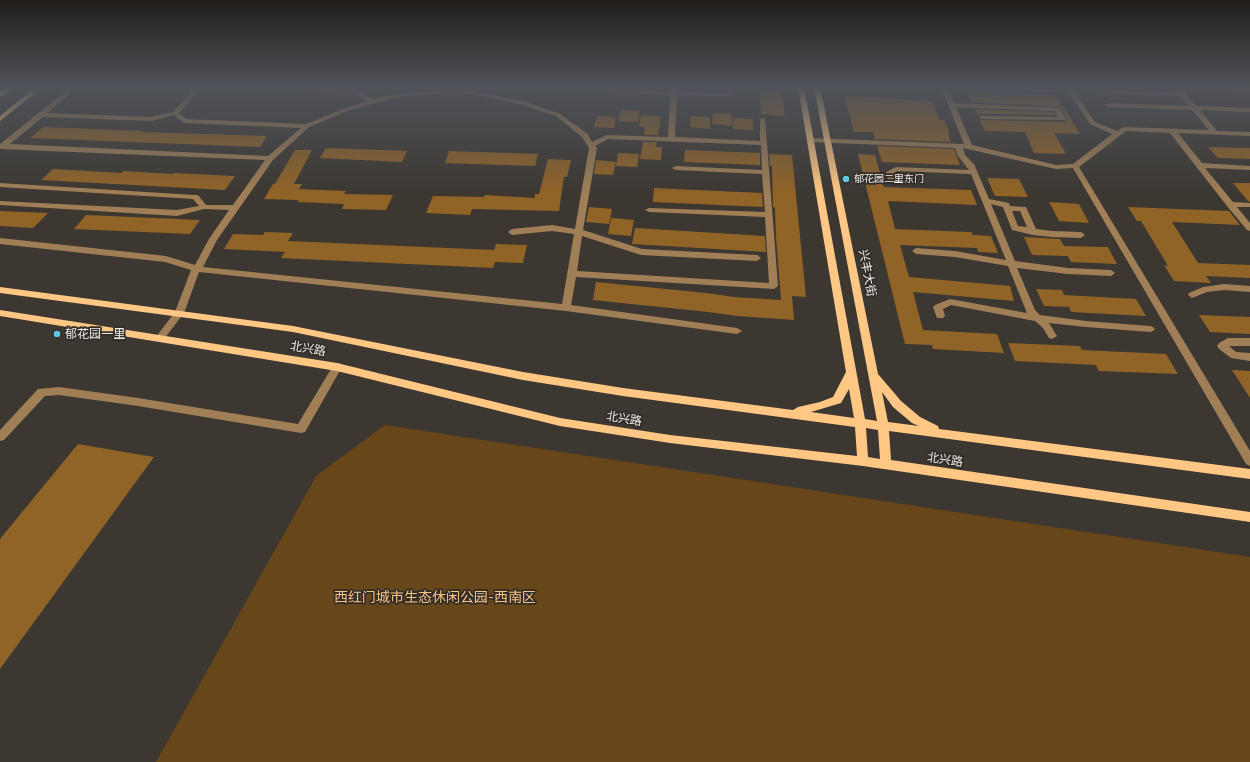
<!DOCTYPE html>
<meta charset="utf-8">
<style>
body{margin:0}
canvas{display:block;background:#3c3731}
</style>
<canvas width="1250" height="762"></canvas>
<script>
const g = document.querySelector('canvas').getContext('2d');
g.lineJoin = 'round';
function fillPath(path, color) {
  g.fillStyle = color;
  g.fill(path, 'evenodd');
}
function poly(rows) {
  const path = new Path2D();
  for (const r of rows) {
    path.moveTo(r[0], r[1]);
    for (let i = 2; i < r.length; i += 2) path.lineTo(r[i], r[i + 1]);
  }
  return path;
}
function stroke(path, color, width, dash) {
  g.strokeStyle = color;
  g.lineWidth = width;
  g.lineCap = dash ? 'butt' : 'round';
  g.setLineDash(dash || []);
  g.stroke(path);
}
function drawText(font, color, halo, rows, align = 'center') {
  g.font = font + ' Raleway,"Noto Sans SC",sans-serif';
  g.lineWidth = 3.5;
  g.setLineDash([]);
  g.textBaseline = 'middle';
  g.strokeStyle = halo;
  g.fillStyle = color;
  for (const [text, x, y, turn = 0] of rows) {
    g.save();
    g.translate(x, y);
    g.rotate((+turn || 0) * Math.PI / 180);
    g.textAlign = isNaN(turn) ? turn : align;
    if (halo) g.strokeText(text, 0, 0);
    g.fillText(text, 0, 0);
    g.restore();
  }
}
const green = poly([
 [385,425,1250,557,1250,762,156,762,317,475]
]);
const building = poly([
 [759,87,781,87,785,116,761,114],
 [966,92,1056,95,1080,134,1054,133,1066,154,1034,153,1025,132,985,131,979,119,982,120,1065,122,1067,118,1060,107,971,102],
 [844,96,932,101,940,120,944,120,950,134,948,134,951,142,875,139,873,132,854,132],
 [975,109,1054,112,1056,115,980,114,978,116],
 [621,110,640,111,638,122,618,121],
 [713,113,732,114,732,126,712,124],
 [641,115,661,116,658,135,644,135,645,127,639,126],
 [597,116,616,117,614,128,594,127],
 [691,116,710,117,710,129,690,127],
 [733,118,753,119,753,130,733,129],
 [43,127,143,131,142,132,267,136,260,147,30,138],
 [643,142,657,142,656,147,662,147,661,160,640,159],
 [877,146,954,149,960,165,882,162],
 [1208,147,1250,148,1250,159,1218,158],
 [326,148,407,151,402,162,320,158],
 [295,150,312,150,294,184,302,184,299,189,346,191,344,194,393,195,386,210,342,209,344,204,297,202,299,200,264,199,273,184,275,184],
 [685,150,760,153,760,165,684,162],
 [449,151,538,154,535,166,445,163],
 [618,153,639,154,637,167,616,166],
 [769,154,792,155,806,297,792,296,794,320,737,316,708,312,593,300,596,282,706,293,734,297,781,300,776,237,775,208,773,207,772,166,770,166],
 [858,154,875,155,884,187,971,190,977,205,888,201,895,229,971,232,973,235,991,236,998,253,978,252,977,248,900,245,909,277,1010,286,1014,301,913,292,923,330,997,334,1004,353,933,349,932,345,905,344],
 [548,159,571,160,567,177,564,177,559,211,472,209,470,215,426,213,433,196,484,197,485,195,535,198,535,194,539,194],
 [596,160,616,162,613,175,594,174],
 [53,169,122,173,123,171,172,174,174,173,235,176,225,190,41,180],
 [987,178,1019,179,1028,197,995,196],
 [1233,183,1250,183,1250,202,1248,201],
 [654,188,762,193,763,207,653,202],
 [1049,202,1079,204,1089,223,1059,221],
 [589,207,612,209,609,224,586,222],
 [1128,207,1229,211,1240,225,1172,222,1198,263,1250,265,1250,278,1206,276,1211,283,1174,281,1164,265,1168,266,1141,221,1137,221],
 [0,211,48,213,33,228,0,226],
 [86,215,200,220,190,234,74,229],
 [611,218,634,220,631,236,608,234],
 [635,228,765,236,766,252,632,244],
 [265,232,293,233,288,241,494,250,496,244,527,245,523,263,495,262,493,268,281,258,285,252,224,249,233,234,263,235],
 [1024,237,1060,239,1064,246,1108,247,1117,264,1071,262,1068,256,1032,255],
 [1036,289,1062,290,1064,295,1136,299,1146,316,1071,312,1069,307,1044,306],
 [1199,315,1250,317,1250,334,1210,332],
 [1008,343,1080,346,1082,350,1166,354,1178,374,1099,371,1096,365,1015,361],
 [1232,370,1250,371,1250,398],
 [78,444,154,457,0,669,0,539]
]);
const minor = poly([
 [71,87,78,87,47,113,151,117,173,112,196,87,202,87,179,113,186,119,306,124,343,109,368,101,353,94,291,89,288,87,314,87,354,90,375,99,395,94,444,89,469,90,523,101,560,114,588,134,592,142,607,135,668,137,670,95,608,92,606,91,606,89,670,91,671,87,677,87,677,91,733,94,734,95,731,97,677,95,675,137,760,141,760,119,765,118,778,286,774,289,576,277,571,305,737,328,742,331,737,334,566,311,199,272,184,313,164,339,161,340,156,337,175,312,191,270,165,262,0,244,0,238,166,256,195,265,209,239,229,210,204,209,177,216,0,205,0,201,177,210,199,206,193,199,0,187,0,183,195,195,198,195,206,205,233,205,265,160,0,149,0,144,71,87],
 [444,93,469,94,519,104,556,116,582,137,589,148,575,229,552,225,512,229,508,232,512,235,552,231,574,234,562,304,203,267,217,240,273,160,309,127,347,111,395,98,444,93],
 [174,115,184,123,301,128,268,156,10,144,43,117,151,121,174,115],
 [608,139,761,145,762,170,676,166,672,168,676,170,762,174,765,212,649,208,645,210,649,212,765,217,769,283,577,271,582,236,641,255,757,261,761,258,757,255,642,249,583,230,597,148,595,146,608,139],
 [941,87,947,87,954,103,1059,108,1066,119,1065,120,982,119,979,117,980,116,1058,117,1055,111,956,107,972,145,1056,165,1073,164,1112,134,1090,124,1065,87,1071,87,1095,122,1117,131,1124,127,1209,130,1192,110,1108,107,1105,105,1108,103,1189,106,1180,96,1096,93,1093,91,1094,90,1177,92,1174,87,1250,88,1250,92,1182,90,1196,106,1250,108,1250,112,1200,110,1217,131,1250,132,1250,136,1178,133,1202,163,1250,166,1250,170,1205,168,1233,202,1250,203,1250,207,1237,207,1250,223,1250,231,1247,230,1227,206,1170,133,1126,131,1079,167,1250,451,1250,466,1246,464,1073,168,1056,169,963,148,965,155,974,164,989,199,1009,203,1010,206,1026,207,1036,229,1052,231,1081,232,1085,235,1081,238,1052,237,1033,235,1012,230,1003,207,991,204,1015,261,1068,268,1111,270,1115,273,1111,276,1068,274,1017,268,1035,310,1040,315,1086,321,1150,326,1153,327,1155,329,1153,331,1150,332,1086,327,1049,323,1057,336,1052,339,1049,338,1043,328,1035,321,951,305,943,309,945,316,943,318,937,318,933,307,935,305,950,299,1027,313,1008,266,955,257,916,254,912,251,916,248,955,251,1006,260,971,174,897,171,894,173,896,180,895,182,889,182,888,180,886,172,896,167,969,170,958,156,955,148,811,142,807,140,811,138,964,144,941,87],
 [1012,211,1020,211,1027,227,1018,226,1012,211],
 [1224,284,1250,286,1250,292,1224,290,1207,292,1192,298,1188,295,1189,293,1203,287,1224,284],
 [1228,338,1250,338,1250,346,1229,346,1236,352,1250,353,1250,361,1231,358,1219,349,1217,346,1219,343,1228,338],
 [337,363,340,364,342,367,305,432,301,433,138,406,59,395,45,396,4,440,0,441,0,430,38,389,59,387,138,398,298,424,334,364,337,363]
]);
const major = poly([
 [36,87,43,87,0,121,0,116,36,87],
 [798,87,804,87,865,419,877,421,814,87,820,87,878,374,901,401,920,417,938,426,939,429,1250,469,1250,479,889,431,891,460,1250,512,1250,522,863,466,670,443,560,426,337,371,0,316,0,310,337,363,560,418,670,435,857,456,855,427,623,396,523,380,293,332,0,293,0,287,293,326,523,372,623,388,793,410,798,407,820,402,833,397,846,372,798,87],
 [849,389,854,418,811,412,841,403,849,389],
 [882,392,893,407,912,423,919,426,888,422,882,392],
 [866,428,878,430,880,459,868,457,866,428]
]);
const highway = poly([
 [6,87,15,87,0,97,0,91,6,87]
]);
const markers = [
 [846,179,4,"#5dc7e8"],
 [57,334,4,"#5dc7e8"]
];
const farPoinames = [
 ["郁花园二里东门",854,179]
];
const streetNames = [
 ["兴丰大街",867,273,79],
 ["北兴路",308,349,10],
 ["北兴路",624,419,9],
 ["北兴路",945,460,8]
];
const poiNames = [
 ["郁花园一里",65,334]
];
const nearParknames = [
 ["西红门城市生态休闲公园-西南区",435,598]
];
fillPath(green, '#67471a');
fillPath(building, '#906326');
fillPath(minor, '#a07f56');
fillPath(major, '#ffc784');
fillPath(highway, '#ffeedb');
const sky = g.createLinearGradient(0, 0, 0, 194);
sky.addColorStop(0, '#211e1b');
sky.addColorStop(0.45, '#50535a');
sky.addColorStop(1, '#50535a00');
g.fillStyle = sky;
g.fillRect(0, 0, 1250, 194);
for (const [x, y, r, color] of markers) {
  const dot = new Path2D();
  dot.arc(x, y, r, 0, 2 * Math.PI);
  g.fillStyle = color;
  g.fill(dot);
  stroke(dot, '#322d27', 1.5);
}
drawText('10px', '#f0ece8', '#322d27', farPoinames, 'left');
drawText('12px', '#f0ece8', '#322d27', streetNames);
drawText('12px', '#f0ece8', '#322d27', poiNames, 'left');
drawText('14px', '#f8c484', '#322d27', nearParknames);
</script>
